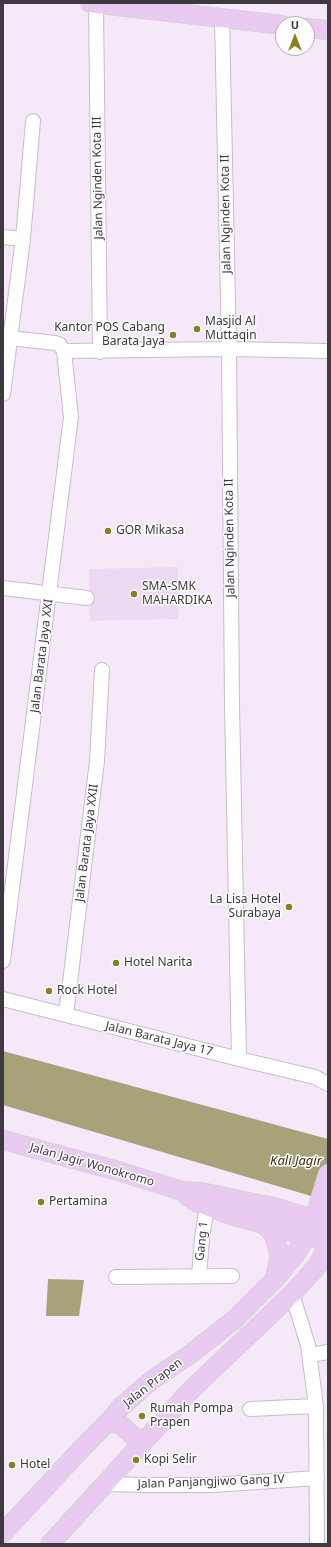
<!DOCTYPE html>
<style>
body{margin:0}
#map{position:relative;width:331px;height:1547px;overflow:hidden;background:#f5e8f9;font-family:"Noto Sans",sans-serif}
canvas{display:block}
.frame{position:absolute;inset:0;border:4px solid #3e3940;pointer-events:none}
.north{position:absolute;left:275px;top:16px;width:40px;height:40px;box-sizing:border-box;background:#fff;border:1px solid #b2b0b3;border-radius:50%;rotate:0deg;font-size:11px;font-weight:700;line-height:16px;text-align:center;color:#3e3940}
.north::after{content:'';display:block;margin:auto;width:14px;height:18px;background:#8a7d23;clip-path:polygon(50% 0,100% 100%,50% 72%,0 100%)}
</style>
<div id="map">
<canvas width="331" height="1547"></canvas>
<div class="frame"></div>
<div class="north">U</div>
</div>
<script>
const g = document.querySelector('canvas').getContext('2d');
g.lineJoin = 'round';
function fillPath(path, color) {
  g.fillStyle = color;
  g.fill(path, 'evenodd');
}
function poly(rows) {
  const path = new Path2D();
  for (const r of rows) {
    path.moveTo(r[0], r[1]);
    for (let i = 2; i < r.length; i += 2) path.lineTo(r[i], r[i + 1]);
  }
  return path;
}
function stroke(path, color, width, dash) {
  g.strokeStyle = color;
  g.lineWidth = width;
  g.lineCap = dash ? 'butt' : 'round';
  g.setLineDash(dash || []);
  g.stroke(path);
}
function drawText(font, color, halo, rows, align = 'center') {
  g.font = font + ' "Noto Sans",sans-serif';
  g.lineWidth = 3;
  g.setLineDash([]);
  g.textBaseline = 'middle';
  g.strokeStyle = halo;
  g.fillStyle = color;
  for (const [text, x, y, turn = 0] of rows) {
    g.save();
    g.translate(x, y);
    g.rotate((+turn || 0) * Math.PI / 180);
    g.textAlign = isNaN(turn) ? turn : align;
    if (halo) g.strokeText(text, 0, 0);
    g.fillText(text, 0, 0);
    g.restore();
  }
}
const built = poly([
 [178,567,179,619,90,621,89,569]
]);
const water = poly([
 [3,1051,328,1139,328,1201,3,1105],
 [48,1279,84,1280,79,1316,46,1316]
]);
const minor = poly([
 [96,4,100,352],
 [222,18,229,349,232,704,239,1059],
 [3,237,23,239],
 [10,338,55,343,59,344,64,351,229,349,328,351],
 [3,394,23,239,33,121],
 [3,588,87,598],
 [3,961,71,417,64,351],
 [3,999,239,1059,315,1077,328,1084],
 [66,1015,97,761,102,670],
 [199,1276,202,1238,207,1206],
 [116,1277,232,1276],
 [292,1294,308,1345,316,1406,317,1544],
 [310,1355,328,1352],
 [250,1409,316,1406],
 [105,1484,144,1485,213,1485,317,1478]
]);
const major = poly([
 [90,3,283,25],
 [307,28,328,30],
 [3,1140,115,1170,182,1191,201,1192,274,1207,328,1223],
 [187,1196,196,1202,234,1216,318,1239],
 [263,1224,273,1233,278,1248,279,1258,275,1279],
 [109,1421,121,1425,134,1437,138,1447],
 [3,1533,85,1445,109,1421,121,1407,152,1380,189,1355,235,1319,275,1279,295,1255,306,1237,314,1219,328,1174],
 [50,1544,191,1390,292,1294,318,1265,328,1246]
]);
const markers = [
 [197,329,4,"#8a7d23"],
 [173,335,4,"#8a7d23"],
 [108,531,4,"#8a7d23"],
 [134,594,4,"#8a7d23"],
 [289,907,4,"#8a7d23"],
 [116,963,4,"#8a7d23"],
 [49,991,4,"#8a7d23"],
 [41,1202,4,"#8a7d23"],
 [142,1416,4,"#8a7d23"],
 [136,1460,4,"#8a7d23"],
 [12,1465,4,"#8a7d23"]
];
const streetNames = [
 ["Jalan Nginden Kota III",98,178,-91],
 ["Jalan Nginden Kota II",226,214,-91],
 ["Jalan Nginden Kota II",230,538,-91],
 ["Jalan Barata Jaya XXI",42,656,-83],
 ["Jalan Barata Jaya XXII",87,843,-83],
 ["Jalan Barata Jaya 17",159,1039,14],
 ["Jalan Jagir Wonokromo",92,1165,16],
 ["Gang 1",202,1241,-84],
 ["Jalan Prapen",153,1383,-38],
 ["Jalan Panjangjiwo Gang IV",211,1482,-2]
];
const poiNames = [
 ["Masjid Al",205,322],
 ["Muttaqin",205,336],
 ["Kantor POS Cabang",165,328,"right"],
 ["Barata Jaya",165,342,"right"],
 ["GOR Mikasa",116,531],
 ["SMA-SMK",142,587],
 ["MAHARDIKA",142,601],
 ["La Lisa Hotel",281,900,"right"],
 ["Surabaya",281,914,"right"],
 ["Hotel Narita",124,963],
 ["Rock Hotel",57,991],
 ["Pertamina",49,1202],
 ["Rumah Pompa",150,1409],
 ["Prapen",150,1423],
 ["Kopi Selir",144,1460],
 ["Hotel",20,1465]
];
const waterNames = [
 ["Kali Jagir",296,1161]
];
fillPath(built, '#ecdaf2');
fillPath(water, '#a8a27a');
stroke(minor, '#c9bccc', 16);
stroke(major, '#d5d3d5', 20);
stroke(minor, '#fff', 14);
stroke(major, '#e9caf1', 18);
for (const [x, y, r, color] of markers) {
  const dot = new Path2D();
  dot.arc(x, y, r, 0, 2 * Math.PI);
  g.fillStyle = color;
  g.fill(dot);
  stroke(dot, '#fff', 1.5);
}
drawText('12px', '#3e3940', '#fff', streetNames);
drawText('12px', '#3e3940', '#fff', poiNames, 'left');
drawText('italic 13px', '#3b3400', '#fff', waterNames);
</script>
